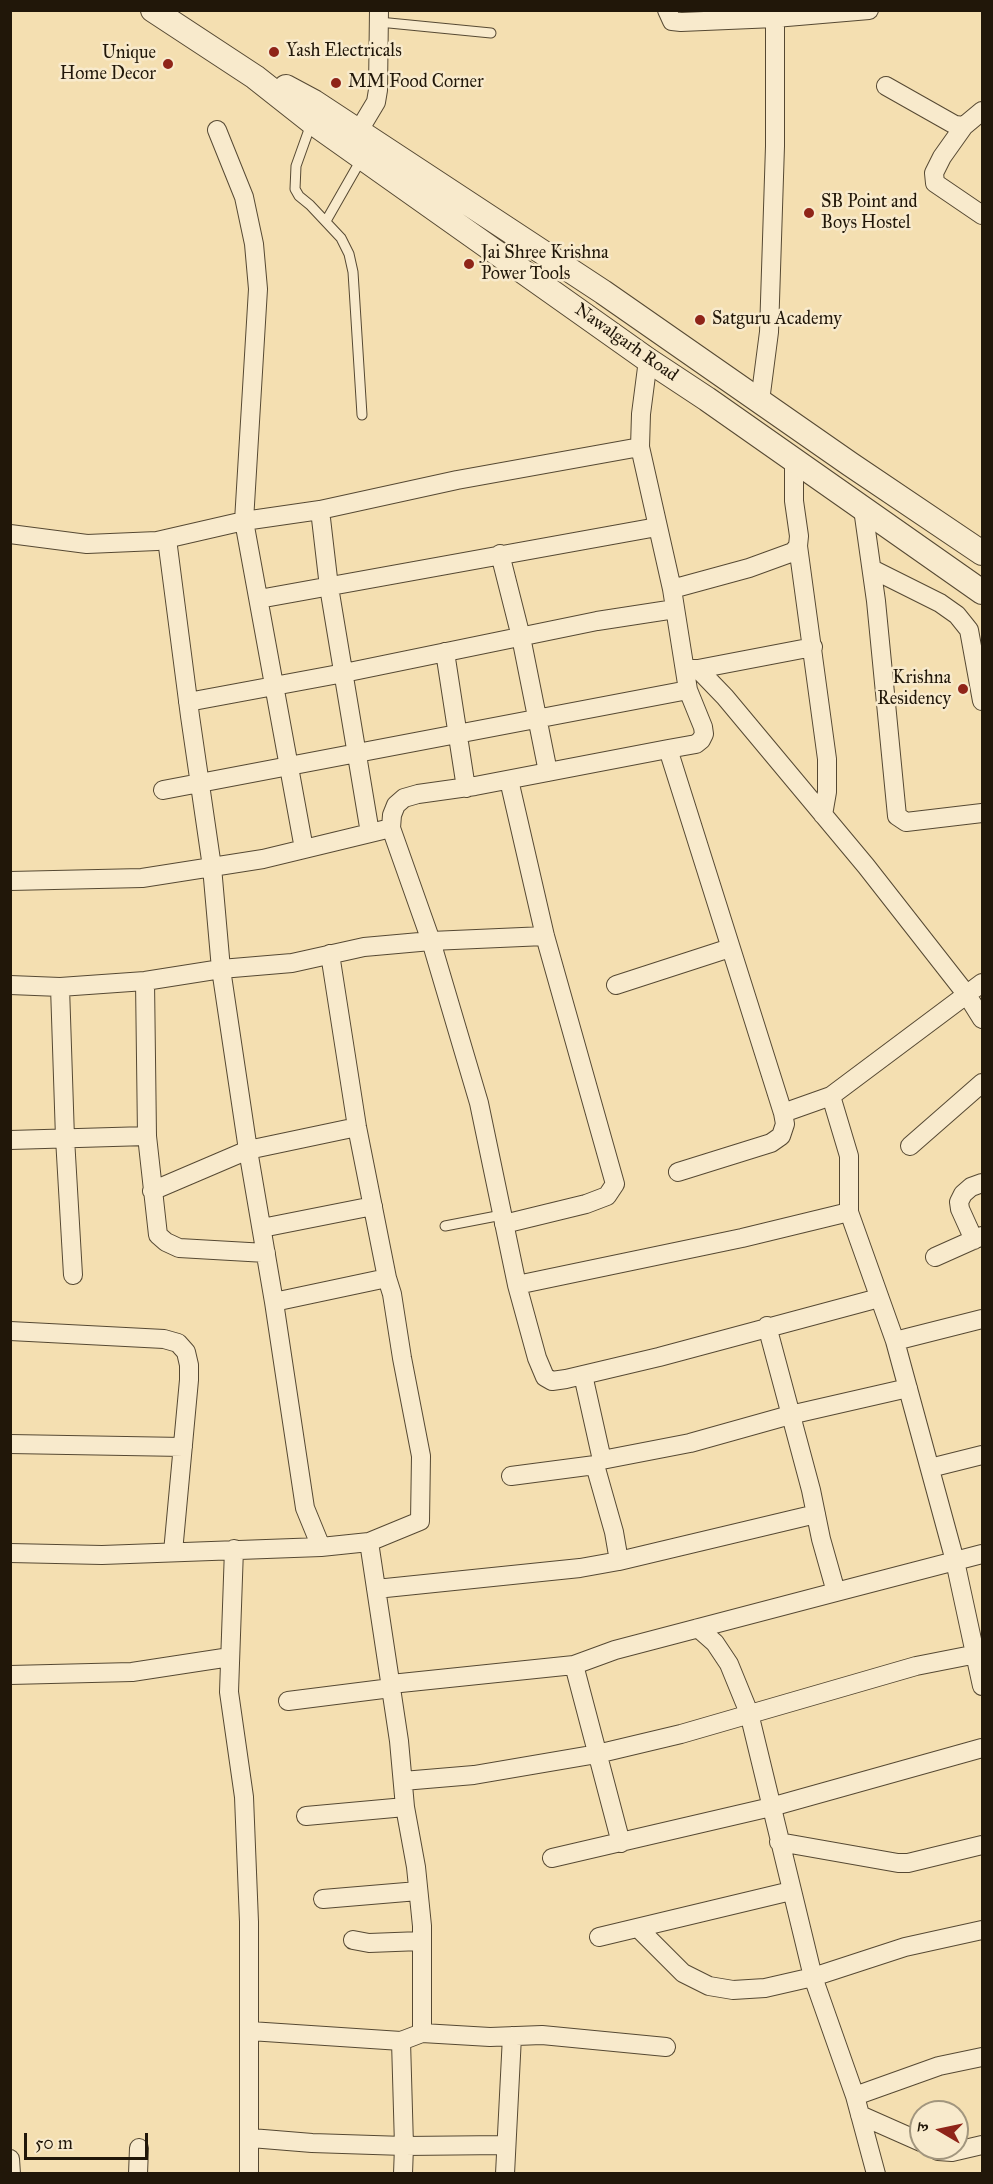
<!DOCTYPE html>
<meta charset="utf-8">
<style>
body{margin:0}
#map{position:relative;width:993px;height:2184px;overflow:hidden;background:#f4dfb1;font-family:"IM FELL Great Primer","Noto Serif Devanagari",serif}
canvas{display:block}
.frame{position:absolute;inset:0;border:12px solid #211709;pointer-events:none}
.north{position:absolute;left:909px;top:2100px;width:60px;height:60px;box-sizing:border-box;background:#f8eacc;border:2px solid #a2967e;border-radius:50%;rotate:279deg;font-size:16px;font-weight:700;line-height:24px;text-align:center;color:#211709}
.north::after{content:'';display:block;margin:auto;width:21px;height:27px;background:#8f2418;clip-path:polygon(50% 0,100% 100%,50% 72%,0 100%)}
.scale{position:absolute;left:24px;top:2133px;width:124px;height:27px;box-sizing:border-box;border:3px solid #211709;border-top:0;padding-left:8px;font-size:18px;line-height:21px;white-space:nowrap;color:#211709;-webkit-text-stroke:4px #f8eacc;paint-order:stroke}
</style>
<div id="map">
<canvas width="993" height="2184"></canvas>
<div class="frame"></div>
<div class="north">उ</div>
<div class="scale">50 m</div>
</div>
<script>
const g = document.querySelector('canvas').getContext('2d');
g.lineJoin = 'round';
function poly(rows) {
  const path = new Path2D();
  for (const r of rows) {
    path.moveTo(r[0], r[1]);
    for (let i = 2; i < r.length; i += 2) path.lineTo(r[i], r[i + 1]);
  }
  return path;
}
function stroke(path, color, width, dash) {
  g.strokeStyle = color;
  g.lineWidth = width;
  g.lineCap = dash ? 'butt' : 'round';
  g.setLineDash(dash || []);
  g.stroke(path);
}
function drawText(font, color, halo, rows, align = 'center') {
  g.font = font + ' "IM FELL Great Primer",serif';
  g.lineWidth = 5;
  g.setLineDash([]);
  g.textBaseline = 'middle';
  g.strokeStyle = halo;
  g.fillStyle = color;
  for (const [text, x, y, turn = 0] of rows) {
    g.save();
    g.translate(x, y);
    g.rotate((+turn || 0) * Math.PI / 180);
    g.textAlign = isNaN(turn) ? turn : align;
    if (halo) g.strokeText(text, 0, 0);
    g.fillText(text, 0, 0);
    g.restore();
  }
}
const service = poly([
 [379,22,491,33],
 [311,124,296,166,295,189,299,196,310,205,341,238,349,254,353,272,362,415],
 [326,221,362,158],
 [445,1226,502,1215]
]);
const minor = poly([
 [667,10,672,21,681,22,775,18],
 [886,86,955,125,964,126,982,111],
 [964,126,942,157,934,173,935,183,982,215],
 [217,130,244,197,254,244,258,289,244,521,304,849],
 [358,132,376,102,378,90,379,10],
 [648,360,641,414,640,447,672,589,749,568,793,552,798,546,799,536,794,501,794,461],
 [760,401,769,332,775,146,775,18,869,10],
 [863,509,876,601,897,816,906,822,982,813],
 [320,510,329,587,370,833],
 [10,534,87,544,157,541,244,521,320,510,457,480,640,447],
 [167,539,190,716,212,867,221,969,248,1150,274,1302],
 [798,546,827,759,827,792,823,815],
 [500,554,521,637,548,772],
 [872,569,940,603,957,615,969,630,982,701],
 [672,589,688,690,703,727,704,734,701,740,696,744,668,749,475,786,418,794,404,798,396,805,392,815,391,828,431,941,479,1103,517,1285,742,1238,849,1212],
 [259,599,657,527],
 [445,652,466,788],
 [689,669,698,669,813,647],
 [698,669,725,697,866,866,967,995,982,1019],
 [188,702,344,673,597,621,675,609],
 [668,749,783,1113],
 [163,790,688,690],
 [10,881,142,878,263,859,391,828],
 [330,954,357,1127,387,1278],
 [145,981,147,1136],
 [10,985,60,987,145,981,221,969,292,963,364,947,431,941,545,936],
 [616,985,730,948],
 [60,987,65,1138,73,1275],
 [10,1140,147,1136,158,1235,166,1242,179,1248,266,1253],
 [910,1146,982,1083],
 [678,1172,771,1143,781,1136,785,1124,783,1113,831,1096],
 [152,1191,248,1150,357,1127],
 [504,1224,586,1204,607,1196,615,1184,545,936,509,780],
 [262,1228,373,1206],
 [974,1240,960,1209,959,1202,963,1194,971,1187,982,1183],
 [935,1257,982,1236],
 [517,1285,537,1358,545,1377,552,1381,566,1379,659,1357,879,1298],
 [982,1319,895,1341,955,1561,982,1686],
 [767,1326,811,1490,821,1539,836,1592,982,1554],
 [10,1331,164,1339,178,1343,186,1352,189,1365,189,1380,173,1552],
 [895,1341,849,1212,849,1156,831,1096,982,983],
 [583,1375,602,1460],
 [10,1444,183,1447],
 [930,1468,982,1455],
 [511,1476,595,1465],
 [321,1547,369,1542],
 [234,1549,229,1692,244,1797,249,1922,249,2174],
 [10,1553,102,1555,321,1547,305,1508,274,1302,387,1278,392,1294,402,1358,421,1456,420,1521,369,1542,399,1741,405,1807,416,1867,422,1926,422,2033],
 [619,1561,816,1514],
 [376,1589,580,1568,619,1561,614,1532,595,1465,602,1460,690,1443,790,1415,908,1388],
 [574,1665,621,1843],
 [10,1675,132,1672,230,1657],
 [391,1684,574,1665,615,1650,836,1592],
 [288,1701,391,1688],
 [403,1781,474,1775,597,1754,681,1734,916,1666,982,1653],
 [306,1816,405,1807],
 [779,1842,898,1863,908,1863,982,1845],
 [552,1858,771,1807,982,1748],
 [323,1899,418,1891],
 [638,1928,683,1973,709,1986,733,1990,765,1988,813,1977,749,1713,729,1664,715,1643,698,1628],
 [599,1937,791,1891],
 [353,1940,369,1943,421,1941],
 [250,2031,401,2041],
 [855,2096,939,2066,982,2057],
 [860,2115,921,2142],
 [251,2138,312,2143,404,2146,505,2145],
 [933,2148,938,2151,952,2152,982,2145],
 [10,2159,11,2174],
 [138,2174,139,2148],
 [403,2174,404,2146,401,2041,422,2033,490,2037,542,2035,666,2047],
 [505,2174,512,2036],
 [876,2174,855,2096,813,1977,905,1947,982,1930]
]);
const tertiary = poly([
 [153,10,255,77,312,122,648,360,707,399,982,592],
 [286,87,314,102,603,292,850,464,982,553]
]);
const markers = [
 [274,52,6,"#8f2418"],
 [168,64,6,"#8f2418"],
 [336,83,6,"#8f2418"],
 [809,213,6,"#8f2418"],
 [469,264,6,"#8f2418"],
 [700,320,6,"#8f2418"],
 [963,689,6,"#8f2418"]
];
const poiNames = [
 ["Yash Electricals",286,52],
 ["Unique",156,54,"right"],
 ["Home Decor",156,75,"right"],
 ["MM Food Corner",348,83],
 ["SB Point and",821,203],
 ["Boys Hostel",821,224],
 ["Jai Shree Krishna",481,254],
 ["Power Tools",481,275],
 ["Satguru Academy",712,320],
 ["Krishna",951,679,"right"],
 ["Residency",951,700,"right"]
];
const streetNames = [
 ["Nawalgarh Road",626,343,35]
];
stroke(service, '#564933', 11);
stroke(minor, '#564933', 20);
stroke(tertiary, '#564933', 26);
stroke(service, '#f8eacc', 9);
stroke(minor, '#f8eacc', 18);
stroke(tertiary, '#f8eacc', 24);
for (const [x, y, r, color] of markers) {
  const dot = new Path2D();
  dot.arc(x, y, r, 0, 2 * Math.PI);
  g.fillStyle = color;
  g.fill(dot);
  stroke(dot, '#f8eacc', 2);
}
drawText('18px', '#211709', '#f8eacc', poiNames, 'left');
drawText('18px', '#211709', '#f8eacc', streetNames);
</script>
